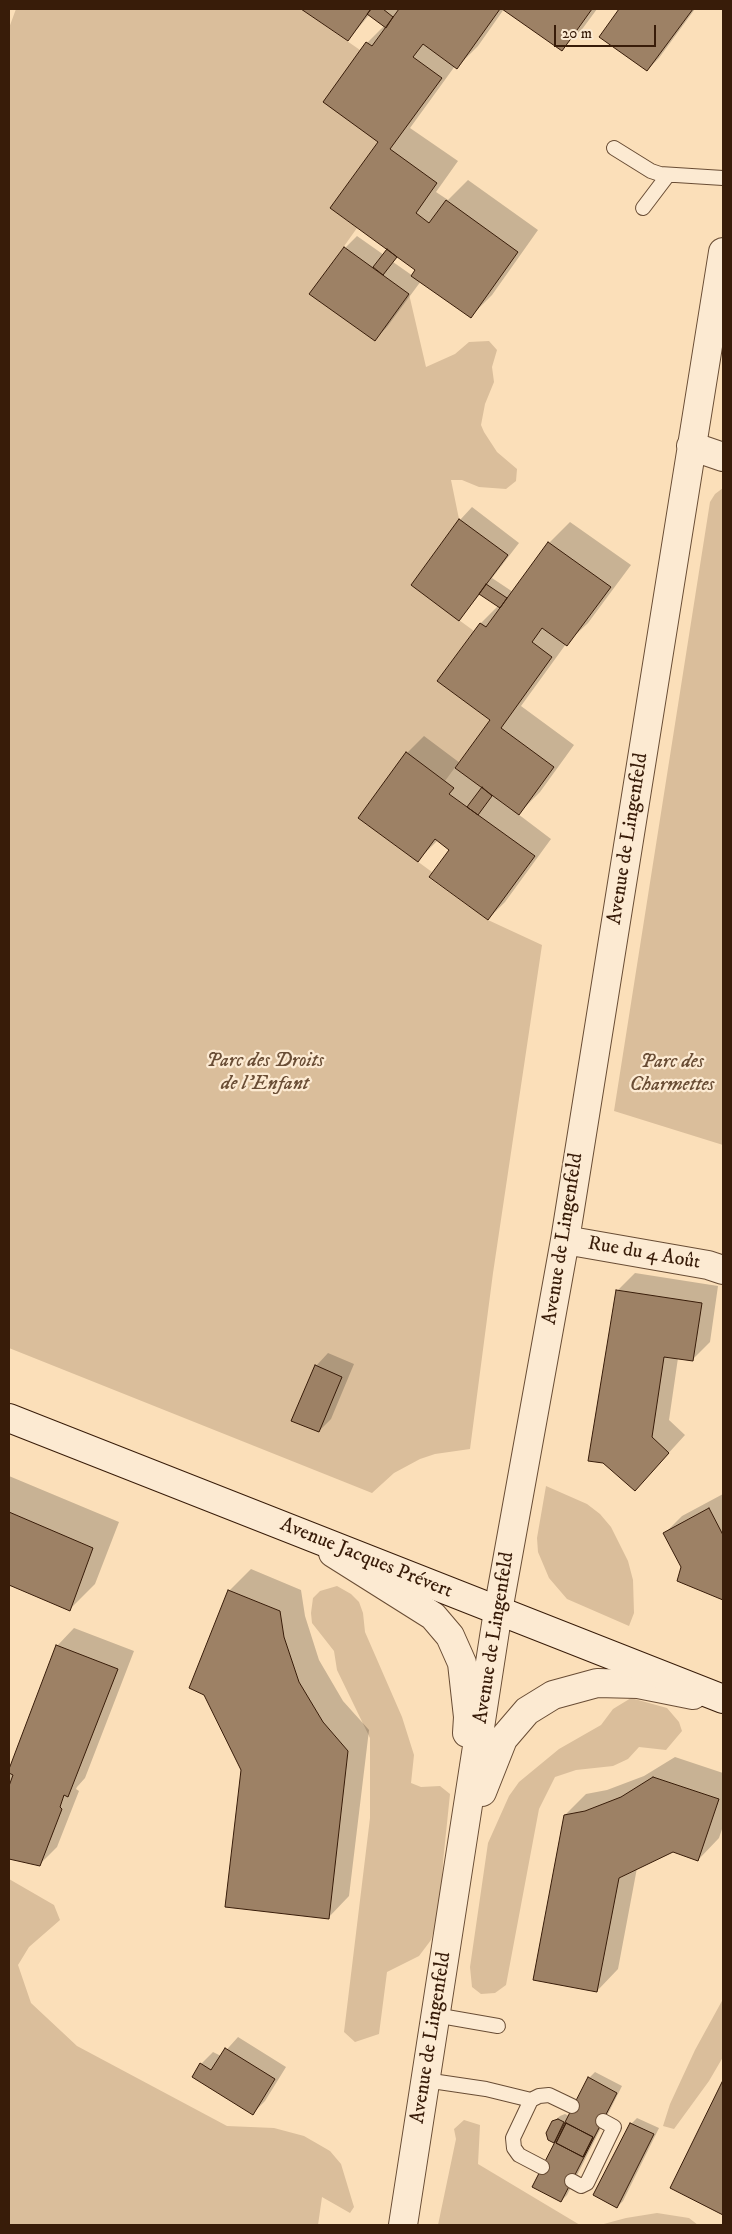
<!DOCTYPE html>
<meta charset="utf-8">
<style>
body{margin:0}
#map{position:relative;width:732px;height:2234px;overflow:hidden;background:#fbdfb9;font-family:"IM FELL DW Pica",serif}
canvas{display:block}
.frame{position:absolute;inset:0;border:10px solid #381c09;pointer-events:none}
.scale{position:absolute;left:554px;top:25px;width:102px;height:22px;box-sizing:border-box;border:2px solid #381c09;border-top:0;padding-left:6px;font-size:15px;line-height:18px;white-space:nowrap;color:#381c09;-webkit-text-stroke:4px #fcead2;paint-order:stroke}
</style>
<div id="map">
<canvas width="732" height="2234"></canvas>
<div class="frame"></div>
<div class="scale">20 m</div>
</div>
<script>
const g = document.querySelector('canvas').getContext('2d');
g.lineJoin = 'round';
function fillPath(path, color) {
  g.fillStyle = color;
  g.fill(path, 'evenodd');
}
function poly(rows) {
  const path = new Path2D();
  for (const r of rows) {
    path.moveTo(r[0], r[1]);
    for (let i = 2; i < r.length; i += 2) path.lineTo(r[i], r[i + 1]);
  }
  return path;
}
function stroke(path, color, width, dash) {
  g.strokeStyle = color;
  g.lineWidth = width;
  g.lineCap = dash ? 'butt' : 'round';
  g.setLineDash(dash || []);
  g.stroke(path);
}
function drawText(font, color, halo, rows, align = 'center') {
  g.font = font + ' "IM FELL DW Pica",serif';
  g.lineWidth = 4.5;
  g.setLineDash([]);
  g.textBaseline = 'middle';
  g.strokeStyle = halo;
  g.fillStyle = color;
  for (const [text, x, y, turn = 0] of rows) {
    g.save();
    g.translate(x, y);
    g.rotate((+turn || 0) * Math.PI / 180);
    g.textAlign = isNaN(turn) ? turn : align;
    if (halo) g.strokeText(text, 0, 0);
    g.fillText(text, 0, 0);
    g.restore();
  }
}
const green = poly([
 [16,9,301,9,360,50,378,142,330,208,357,228,310,294,375,341,409,294,426,367,455,354,469,342,489,341,497,350,492,367,494,382,485,404,481,425,484,432,497,452,517,469,516,481,506,489,479,487,462,480,451,480,459,519,411,585,474,631,437,681,490,720,445,781,406,753,358,818,432,872,429,878,488,920,542,945,493,1273,470,1449,435,1454,420,1459,394,1473,372,1493,9,1348,9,28],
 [723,488,723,1145,614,1111,710,502,715,494],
 [546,1486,587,1504,600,1514,611,1527,628,1561,633,1580,634,1613,629,1626,567,1599,549,1578,538,1552,537,1538],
 [337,1586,351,1594,359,1602,363,1613,365,1632,402,1717,414,1755,411,1783,421,1787,440,1786,450,1794,443,1862,441,1907,431,1940,419,1956,387,1972,379,2034,355,2042,344,2032,370,1818,370,1738,337,1670,334,1651,312,1623,311,1613,313,1598,320,1591],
 [631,1698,667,1708,679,1722,682,1731,666,1750,639,1747,628,1759,613,1766,576,1770,555,1777,539,1809,506,1985,495,1993,481,1994,472,1987,470,1967,488,1843,509,1796,519,1782,559,1749,601,1725,613,1709],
 [9,1879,54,1905,60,1920,29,1947,18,1965,31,2003,77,2046,227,2126,274,2128,304,2136,330,2151,341,2164,354,2207,350,2213,322,2197,318,2225,9,2225],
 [723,1999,723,2057,709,2081,674,2129,663,2126,670,2104,695,2050],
 [464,2120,480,2125,478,2164,580,2225,438,2225,456,2139,454,2129],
 [657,2213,689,2218,698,2225,600,2225,626,2218]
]);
const shadow = poly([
 [303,9,396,9,399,11,401,9,597,9,583,28,562,49,504,9,478,46,457,67,455,66,410,128,458,161,436,192,448,200,468,180,538,230,492,295,471,316,421,281,387,327,375,339,345,248,357,236,384,255,388,249,379,141,367,43,385,25,370,14,348,40],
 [398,256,417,270,413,276,393,262],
 [620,9,695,9,659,58,647,70,600,37],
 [472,507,519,543,492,578,513,592,549,543,570,522,631,565,588,623,566,644,521,706,574,745,540,792,518,814,551,839,505,902,488,919,451,850,438,840,418,860,407,753,424,736,460,763,491,719,481,623,499,605,481,593,459,619,412,585,460,520],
 [635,1273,718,1286,710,1342,692,1360,678,1358,669,1420,685,1435,635,1490,617,1291],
 [328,1353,354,1364,331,1419,319,1431,316,1366],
 [9,1476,119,1522,95,1584,69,1610,9,1583],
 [723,1494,723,1598,678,1580,683,1567,665,1533,682,1516],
 [251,1569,301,1590,305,1616,319,1660,343,1701,369,1730,349,1896,328,1918,242,1770,205,1694,190,1687,229,1591],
 [74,1628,134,1651,85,1778,77,1787,76,1789,79,1791,57,1847,39,1865,9,1858,9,1765,11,1766,57,1646],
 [675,1757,723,1773,723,1826,719,1838,698,1860,672,1851,637,1868,618,1969,597,1991,565,1815,586,1794,607,1790,644,1776],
 [238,2037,286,2067,265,2101,253,2113,201,2064,213,2052,221,2056],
 [595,2072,622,2086,567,2195,561,2201,555,2142,549,2139,553,2122,560,2116,565,2114,569,2116,589,2078],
 [723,2083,723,2214,672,2188],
 [637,2118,659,2128,623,2201,617,2207,631,2124]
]);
const building = poly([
 [301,9,371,9,348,41,301,9],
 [371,9,383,9,393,17,386,28,367,14,371,9],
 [399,9,500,9,457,69,423,44,413,57,442,78,390,149,437,183,416,213,429,223,446,200,518,252,471,318,411,276,415,270,330,208,378,142,323,102,366,42,372,46,399,9],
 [502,9,592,9,562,51,502,9],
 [619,9,693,9,647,71,599,37,619,9],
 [344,247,409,294,375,341,309,294,344,247],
 [387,249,397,257,383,275,373,267,387,249],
 [459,519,508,555,459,621,411,585,459,519],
 [548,542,611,587,567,646,542,628,532,642,552,657,501,728,554,767,519,815,455,768,490,720,437,681,480,623,486,627,548,542],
 [486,584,507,598,500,608,479,594,486,584],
 [406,752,454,788,449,794,535,856,488,920,429,877,449,850,435,839,418,862,358,818,406,752],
 [482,787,492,796,478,815,467,807,482,787],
 [616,1290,702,1303,693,1361,664,1357,652,1437,669,1453,635,1491,603,1463,588,1461,616,1290],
 [315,1365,342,1377,319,1432,291,1421,315,1365],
 [709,1508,723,1535,723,1600,677,1581,681,1567,663,1533,709,1508],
 [9,1512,93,1548,70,1611,9,1585,9,1512],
 [228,1590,280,1611,284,1637,299,1682,323,1722,348,1751,329,1919,225,1907,241,1770,204,1695,189,1688,228,1590],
 [56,1645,118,1669,68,1797,64,1795,60,1807,62,1809,40,1866,9,1859,9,1786,13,1775,9,1773,9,1769,56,1645],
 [653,1777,719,1799,698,1861,673,1852,619,1878,597,1992,533,1980,564,1815,585,1811,621,1797,653,1777],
 [225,2048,275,2079,253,2115,192,2077,200,2063,211,2070,225,2048],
 [588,2077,617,2093,561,2202,532,2187,588,2077],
 [566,2123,593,2137,583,2157,556,2143,566,2123],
 [723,2080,723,2215,670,2188,723,2080],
 [558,2119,564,2122,554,2143,548,2140,546,2133,552,2121,558,2119],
 [566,2123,593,2137,583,2157,556,2143,566,2123],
 [630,2123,654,2134,617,2208,593,2195,630,2123]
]);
const service = poly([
 [614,148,651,171,660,174,723,178],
 [643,208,668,175],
 [435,2015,498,2026],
 [425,2080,486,2089,531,2100],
 [542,2167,519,2155,514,2148,513,2138,531,2100,539,2096,549,2095,572,2106],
 [572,2181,581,2186,587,2183,614,2127,603,2121]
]);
const minor = poly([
 [691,446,723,457],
 [565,1240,708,1265,723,1270],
 [498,1611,565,1240,723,252]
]);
const tertiary = poly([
 [333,1553,433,1616,450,1636,462,1663,468,1717,467,1733],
 [482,1792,503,1739,527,1711,553,1695,597,1683,638,1684,693,1695],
 [403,2225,498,1611]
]);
const secondary = poly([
 [9,1418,723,1699]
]);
const streetNames = [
 ["Avenue de Lingenfeld",629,839,-81],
 ["Avenue de Lingenfeld",564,1239,-81],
 ["Rue du 4 Août",644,1254,10],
 ["Avenue Jacques Prévert",366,1559,22],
 ["Avenue de Lingenfeld",495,1638,-81],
 ["Avenue de Lingenfeld",432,2038,-81]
];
const parkNames = [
 ["Parc des Droits",265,1062],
 ["de l’Enfant",265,1085],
 ["Parc des",672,1063],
 ["Charmettes",672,1086]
];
fillPath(green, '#dabe9b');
fillPath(shadow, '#0003');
fillPath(building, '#9d8165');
stroke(building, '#381c09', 1);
stroke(service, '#694d35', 16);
stroke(minor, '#694d35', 30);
stroke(tertiary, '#694d35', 30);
stroke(secondary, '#381c09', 30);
stroke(service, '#fcead2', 14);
stroke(minor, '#fcead2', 28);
stroke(tertiary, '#fcead2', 28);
stroke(secondary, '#fcead2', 28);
drawText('20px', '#381c09', '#fcead2', streetNames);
drawText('italic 20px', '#694d35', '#fcead2', parkNames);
</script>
